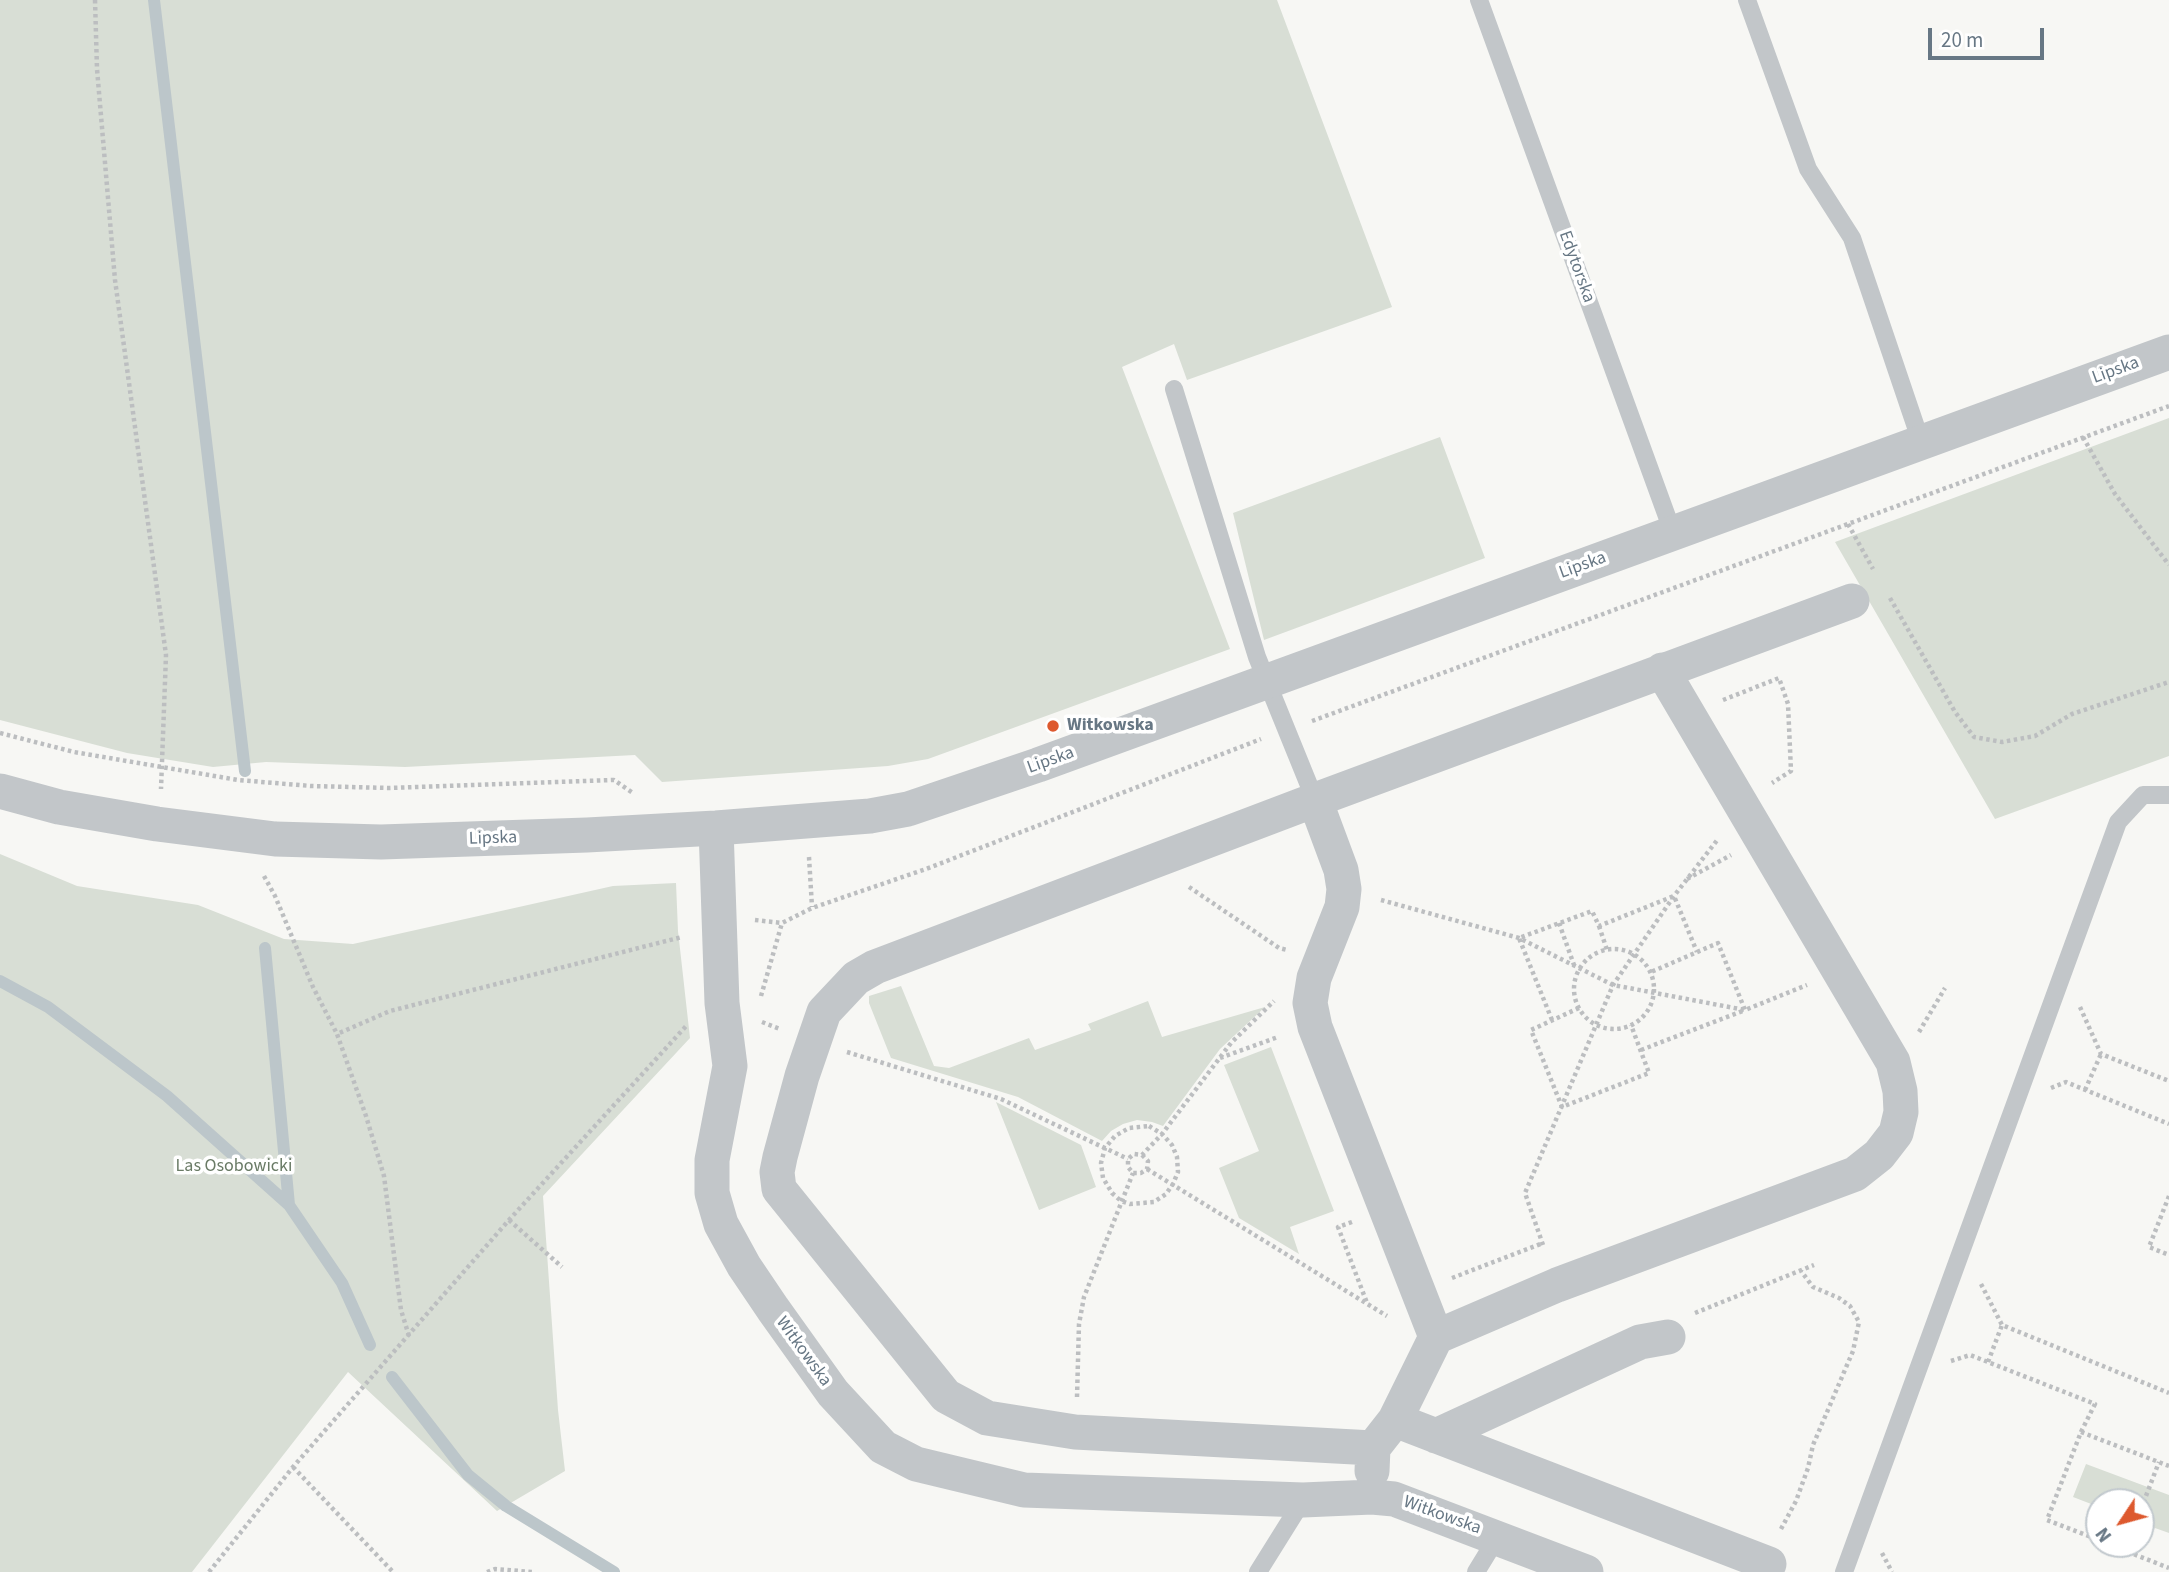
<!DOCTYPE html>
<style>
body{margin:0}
#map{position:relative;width:2169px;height:1572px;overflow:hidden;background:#f7f7f4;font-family:"Source Sans 3",sans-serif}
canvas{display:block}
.north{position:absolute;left:2085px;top:1488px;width:70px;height:70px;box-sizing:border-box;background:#fff;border:2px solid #c2c9ce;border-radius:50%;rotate:234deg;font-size:19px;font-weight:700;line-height:28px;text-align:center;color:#677784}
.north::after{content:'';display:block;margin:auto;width:24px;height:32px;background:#dd592e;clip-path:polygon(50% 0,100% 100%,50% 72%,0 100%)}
.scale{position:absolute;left:1928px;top:28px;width:116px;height:32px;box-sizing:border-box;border:4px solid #677784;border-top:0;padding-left:9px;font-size:21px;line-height:24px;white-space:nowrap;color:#677784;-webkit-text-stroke:5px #fff;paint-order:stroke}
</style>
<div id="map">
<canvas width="2169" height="1572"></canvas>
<div class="north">N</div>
<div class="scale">20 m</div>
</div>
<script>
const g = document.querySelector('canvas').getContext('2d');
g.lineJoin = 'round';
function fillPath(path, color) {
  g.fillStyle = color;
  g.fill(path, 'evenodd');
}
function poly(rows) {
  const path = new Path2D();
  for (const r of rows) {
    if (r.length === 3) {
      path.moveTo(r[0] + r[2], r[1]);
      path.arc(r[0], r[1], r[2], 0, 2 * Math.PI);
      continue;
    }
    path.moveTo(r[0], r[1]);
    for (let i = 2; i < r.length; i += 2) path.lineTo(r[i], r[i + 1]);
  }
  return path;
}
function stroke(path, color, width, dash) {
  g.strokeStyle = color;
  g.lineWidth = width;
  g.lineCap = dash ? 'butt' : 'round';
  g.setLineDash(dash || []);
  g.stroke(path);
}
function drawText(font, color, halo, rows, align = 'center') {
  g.font = font + ' "Source Sans 3",sans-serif';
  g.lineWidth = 7;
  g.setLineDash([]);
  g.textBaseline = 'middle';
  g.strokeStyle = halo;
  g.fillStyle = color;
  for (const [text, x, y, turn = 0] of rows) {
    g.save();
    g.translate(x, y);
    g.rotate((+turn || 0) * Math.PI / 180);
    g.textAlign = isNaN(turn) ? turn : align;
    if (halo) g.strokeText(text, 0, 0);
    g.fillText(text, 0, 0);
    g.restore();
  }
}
const green = poly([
 [0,0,1277,0,1392,307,1187,380,1174,344,1122,367,1230,649,928,759,888,766,662,782,635,755,405,767,266,762,213,767,127,753,0,720],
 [2169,418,2169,756,1995,819,1835,542],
 [1440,437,1485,558,1264,640,1233,513],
 [0,854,77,886,198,905,284,939,353,944,613,886,676,883,678,931,690,1038,543,1196,558,1410,565,1471,497,1511,348,1372,192,1572,0,1572],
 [901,986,934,1066,949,1068,1029,1038,1035,1050,1091,1030,1088,1024,1148,1001,1162,1037,1265,1007,1220,1049,1163,1126,1152,1122,1137,1120,1123,1124,1111,1131,1102,1141,1018,1097,891,1058,869,1003,869,996],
 [1271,1047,1334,1211,1290,1227,1299,1254,1239,1218,1219,1168,1259,1151,1224,1065],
 [996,1102,1081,1145,1096,1187,1039,1210],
 [2086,1464,2169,1495,2169,1533,2141,1523,2141,1502,2099,1502,2099,1507,2073,1497]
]);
const stream = poly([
 [154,0,245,771],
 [265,948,289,1205],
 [0,981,48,1007,167,1096,289,1205,342,1283,370,1345],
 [392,1377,468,1475,506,1506,614,1572]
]);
const path = poly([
 [95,0,97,69,115,280,166,655,161,789],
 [2083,437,2115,494,2169,565],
 [1848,524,1873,569],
 [1890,598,1955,712,1974,737,2002,742,2035,736,2072,714,2169,682],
 [1723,700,1779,678,1788,704,1791,771,1772,783],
 [1312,721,2169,406],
 [0,733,74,752,238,780,311,786,390,788,614,780,633,793],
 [809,857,812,907],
 [264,876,275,896,313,987,337,1034],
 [1687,879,1731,855],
 [1189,887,1279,948,1287,950],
 [1381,900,1519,938,1613,985,1745,1010,1807,985],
 [755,920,782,923],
 [1559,923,1574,965],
 [1599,926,1607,950],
 [1614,989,40],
 [761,996,782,923,812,908,926,869,1261,739],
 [2080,1007,2101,1054,2169,1081],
 [1579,1008,1531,1030,1562,1107,1649,1073,1631,1025],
 [1552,1020,1519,938,1592,911,1599,926,1674,896,1697,952],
 [762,1022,780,1029],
 [1919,1032,1945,988],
 [1641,1050,1745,1010,1718,943,1651,972],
 [847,1052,1001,1099,1128,1159],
 [1220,1058,1278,1037],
 [2051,1088,2066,1082,2169,1124],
 [2085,1090,2101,1054],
 [1149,1126,1162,1134,1172,1145,1177,1157,1178,1172,1173,1184,1166,1194,1154,1202,1130,1204,1121,1201,1112,1193,1103,1178,1101,1163,1105,1148,1115,1136,1129,1128,1149,1126],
 [1142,1155,1148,1161,1147,1169,1141,1173,1133,1173,1128,1167,1128,1159,1134,1154,1142,1155,1162,1134,1231,1043,1274,1001],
 [1147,1169,1387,1316],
 [2169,1196,2149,1247,2169,1255],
 [509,1220,562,1267],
 [1352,1222,1338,1227,1367,1303],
 [1543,1245,1525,1193,1613,985,1674,896,1718,839],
 [1452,1278,1543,1243],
 [1981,1284,2002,1325,2169,1393],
 [1695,1313,1814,1265],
 [409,1336,401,1310,384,1176,366,1116,337,1034,390,1011,682,937],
 [1951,1361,1970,1355,2095,1404,2081,1432,2047,1520,2099,1540],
 [1988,1362,2002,1325],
 [1077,1397,1079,1324,1084,1297,1133,1173],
 [2081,1432,2169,1466],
 [293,1467,393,1572],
 [2141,1509,2159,1462],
 [1781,1529,1796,1501,1808,1468,1813,1445,1853,1351,1859,1322,1850,1306,1839,1298,1813,1287,1801,1271],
 [2108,1544,2169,1568],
 [2125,1551,2128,1544],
 [1882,1553,1892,1572],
 [209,1572,293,1467,509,1220,688,1024],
 [487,1572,495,1569,532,1572]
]);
const service = poly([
 [1479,0,1673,533],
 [1747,0,1808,169,1852,238,1921,442],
 [1174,389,1257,657,1315,800],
 [1258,1572,1303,1500],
 [1476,1572,1498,1536],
 [1844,1572,2118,822,2143,795,2169,795]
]);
const minor = poly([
 [0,791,59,807,157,824,275,839,381,842,587,835,716,828,870,816,908,809,1038,765,2169,352],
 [1315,800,1341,870,1344,889,1342,907,1314,978,1310,1003,1315,1027,1436,1337],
 [716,828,722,1003,730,1066,712,1160,712,1193,721,1224,744,1266,773,1309,833,1393,883,1447,916,1464,1024,1490,1303,1500,1372,1497,1394,1499,1586,1572],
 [1395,1420,1769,1564],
 [1436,1436,1640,1342,1668,1337],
 [1373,1448,1075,1432,987,1418,946,1396,779,1189,777,1172,780,1157,802,1076,824,1012,856,978,875,967,1315,800,1852,601],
 [1372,1471,1373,1448,1395,1420,1436,1337,1557,1285,1855,1174,1879,1155,1896,1133,1901,1112,1900,1091,1893,1062,1662,670]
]);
const markers = [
 [1053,726,7,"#dd592e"]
];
const streetNames = [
 ["Edytorska",1576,267,70],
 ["Lipska",2116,371,-20],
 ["Lipska",1583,566,-20],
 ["Lipska",1051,761,-20],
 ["Lipska",493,839,-2],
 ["Witkowska",803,1352,54],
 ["Witkowska",1442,1516,20]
];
const poiNames = [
 ["Witkowska",1067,726]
];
const parkNames = [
 ["Las Osobowicki",234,1167]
];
fillPath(green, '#d8ded5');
stroke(stream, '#bcc6ca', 12);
stroke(path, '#bcbec0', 4.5, [3.5, 3.5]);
stroke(service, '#c2c6c9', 18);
stroke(minor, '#c2c6c9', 35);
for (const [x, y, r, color] of markers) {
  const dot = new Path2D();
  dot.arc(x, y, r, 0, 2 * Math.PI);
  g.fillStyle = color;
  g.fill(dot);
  stroke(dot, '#fff', 2.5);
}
drawText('18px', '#677784', '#fff', streetNames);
drawText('bold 18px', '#677784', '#fff', poiNames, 'left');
drawText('18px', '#6a7b66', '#fff', parkNames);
</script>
